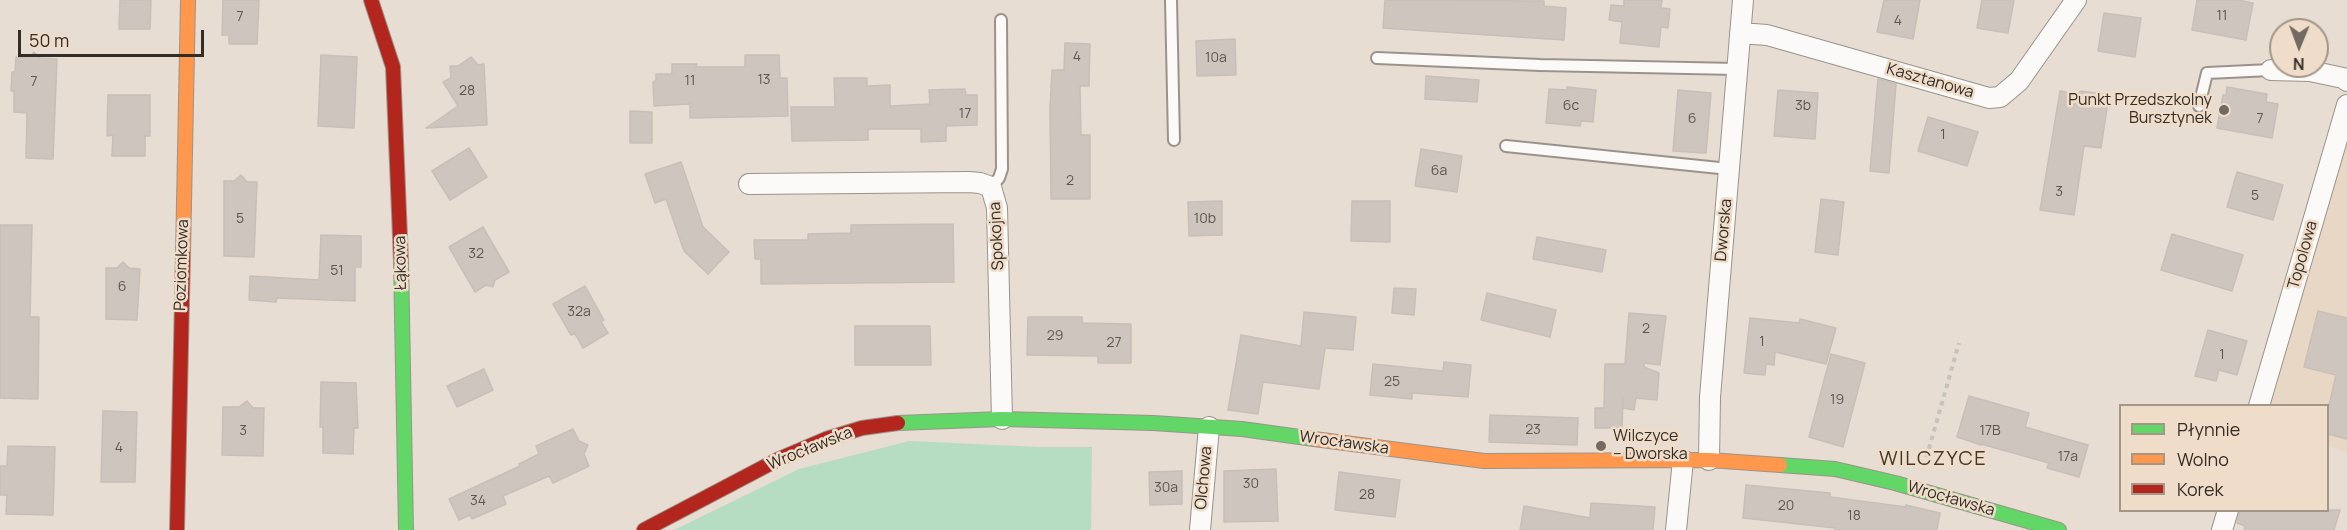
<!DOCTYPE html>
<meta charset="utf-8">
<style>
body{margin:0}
#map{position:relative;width:2347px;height:530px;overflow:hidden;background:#e7ddd2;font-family:Manrope,sans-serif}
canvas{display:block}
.legend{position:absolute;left:2119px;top:404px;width:210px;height:108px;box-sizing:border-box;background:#efddca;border:2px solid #a49788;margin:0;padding:8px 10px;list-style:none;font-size:18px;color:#342d26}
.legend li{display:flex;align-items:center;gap:12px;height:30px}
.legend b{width:30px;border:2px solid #a49788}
.north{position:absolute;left:2269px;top:18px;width:60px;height:60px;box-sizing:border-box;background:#efddca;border:2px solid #a49788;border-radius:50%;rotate:181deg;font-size:16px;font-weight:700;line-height:24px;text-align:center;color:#342d26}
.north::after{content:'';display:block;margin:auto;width:21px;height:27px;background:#736b62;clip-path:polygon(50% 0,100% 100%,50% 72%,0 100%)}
.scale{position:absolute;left:18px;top:30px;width:186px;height:27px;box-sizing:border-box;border:3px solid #342d26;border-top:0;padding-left:8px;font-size:18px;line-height:21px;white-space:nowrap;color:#342d26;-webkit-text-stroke:4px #efddca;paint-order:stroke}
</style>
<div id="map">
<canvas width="2347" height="530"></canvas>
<ul class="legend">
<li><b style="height:8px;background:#63d668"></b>Płynnie</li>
<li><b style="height:8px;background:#ff974d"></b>Wolno</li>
<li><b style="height:8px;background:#b3261e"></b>Korek</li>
</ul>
<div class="north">N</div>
<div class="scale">50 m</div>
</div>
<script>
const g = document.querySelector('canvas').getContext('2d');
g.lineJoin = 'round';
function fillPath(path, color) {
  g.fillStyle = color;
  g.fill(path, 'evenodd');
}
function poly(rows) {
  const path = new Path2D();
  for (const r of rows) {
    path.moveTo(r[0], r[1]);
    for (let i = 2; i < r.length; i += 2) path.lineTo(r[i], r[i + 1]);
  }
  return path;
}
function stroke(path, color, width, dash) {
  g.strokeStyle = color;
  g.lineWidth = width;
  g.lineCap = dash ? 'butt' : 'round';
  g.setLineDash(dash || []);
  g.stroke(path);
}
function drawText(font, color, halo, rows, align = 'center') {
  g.font = font + ' Manrope,sans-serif';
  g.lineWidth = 5;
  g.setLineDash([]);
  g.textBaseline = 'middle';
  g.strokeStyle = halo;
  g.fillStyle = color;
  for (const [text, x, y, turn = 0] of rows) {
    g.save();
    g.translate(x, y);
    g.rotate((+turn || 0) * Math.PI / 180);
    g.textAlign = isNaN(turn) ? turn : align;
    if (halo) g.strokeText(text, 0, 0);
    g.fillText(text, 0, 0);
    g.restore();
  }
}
const built = poly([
 [2347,139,2347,452,2328,446,2328,406,2267,406]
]);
const green = poly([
 [909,441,1039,447,1092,447,1091,530,674,530,799,469]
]);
const building = poly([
 [120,0,151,0,150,29,119,29,120,0],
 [223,0,259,0,257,44,229,44,229,35,222,35,223,0],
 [1385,0,1544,1,1544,6,1566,8,1564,40,1383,28,1385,0],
 [1624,0,1662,0,1661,8,1670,9,1668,28,1661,27,1659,47,1620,43,1622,22,1609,20,1611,5,1624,6,1624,0],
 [1884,0,1920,0,1913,39,1877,32,1884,0],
 [1982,0,2014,0,2008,33,1977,28,1982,0],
 [2197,0,2238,0,2253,3,2246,40,2192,30,2197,0],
 [2104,13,2141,18,2135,57,2098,51,2104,13],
 [1235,39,1236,75,1197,76,1196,41,1235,39],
 [1065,43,1090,44,1089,86,1080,86,1081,135,1090,135,1090,199,1051,199,1050,108,1052,70,1064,70,1065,43],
 [34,52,40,58,57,59,53,159,26,158,27,113,14,112,14,91,11,91,12,72,15,72,16,57,29,58,34,52],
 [321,55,357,57,354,128,318,126,321,55],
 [745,55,779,55,780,78,787,78,788,116,690,118,690,104,654,106,653,82,656,80,656,74,672,74,672,64,697,64,696,67,745,67,745,55],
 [471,57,478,65,484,64,487,125,426,128,458,106,443,82,451,78,450,66,458,66,471,57],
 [1426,76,1479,80,1477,102,1425,99,1426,76],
 [834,78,867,78,867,86,890,85,890,106,930,104,929,90,965,89,966,95,977,95,977,125,946,126,946,141,921,142,921,129,868,129,868,140,792,141,791,107,835,107,834,78],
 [1878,79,1896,84,1889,173,1870,171,1878,79],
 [1567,87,1596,90,1593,122,1581,121,1580,126,1546,123,1549,89,1567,90,1567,87],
 [2227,87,2267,94,2266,102,2278,104,2272,138,2217,128,2223,95,2226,95,2227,87],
 [1678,90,1711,93,1706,153,1673,151,1678,90],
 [1778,90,1818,93,1815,139,1774,136,1778,90],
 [2060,91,2077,94,2081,91,2109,95,2101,148,2084,146,2074,215,2040,210,2060,91],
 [108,95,150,95,150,136,145,136,145,156,112,156,113,135,107,136,108,95],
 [630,111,652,112,652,143,630,143,630,111],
 [1928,117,1978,132,1967,166,1918,151,1928,117],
 [469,148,487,177,450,200,432,171,469,148],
 [1421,149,1462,156,1457,192,1415,186,1421,149],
 [681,162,703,227,729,252,708,274,684,251,666,199,655,203,645,174,681,162],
 [2237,172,2283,185,2273,220,2227,207,2237,172],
 [241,175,247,182,257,182,254,257,224,256,224,181,234,181,241,175],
 [1821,199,1844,202,1838,255,1815,252,1821,199],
 [1222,201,1222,235,1189,236,1188,202,1222,201],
 [1352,201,1390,201,1390,242,1351,241,1352,201],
 [953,224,954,282,761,284,761,259,755,259,754,240,808,240,808,234,851,233,851,225,953,224],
 [0,225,32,225,30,317,39,317,38,399,0,398,0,225],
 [483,227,509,272,495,280,493,287,486,285,475,292,449,247,483,227],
 [2172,234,2243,255,2232,291,2161,270,2172,234],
 [321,235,361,236,361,267,355,267,355,301,277,298,276,302,249,300,250,276,319,280,321,235],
 [1537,237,1606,250,1602,272,1533,259,1537,237],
 [123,262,129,268,140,269,137,320,106,319,106,268,117,268,123,262],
 [585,286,604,320,601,322,608,333,583,348,575,334,571,335,553,304,585,286],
 [1394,288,1416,289,1414,315,1392,313,1394,288],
 [1487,293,1556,310,1550,337,1481,320,1487,293],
 [2318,311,2347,318,2347,439,2328,434,2328,410,2336,375,2304,367,2318,311],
 [1304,312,1356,317,1353,350,1325,348,1319,389,1263,382,1258,414,1228,410,1241,335,1301,346,1304,312],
 [1629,313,1666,316,1660,365,1644,363,1644,367,1659,373,1657,400,1636,398,1634,410,1623,408,1623,397,1622,428,1595,428,1595,408,1604,408,1605,364,1625,364,1629,313],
 [1028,317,1082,317,1082,323,1131,324,1131,363,1098,363,1098,356,1027,355,1028,317],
 [1750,318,1799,323,1800,319,1836,328,1826,364,1775,352,1774,365,1766,364,1765,375,1744,373,1750,318],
 [855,326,930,326,931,365,855,365,855,326],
 [2208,330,2247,341,2237,375,2219,370,2216,381,2195,376,2208,330],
 [1831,354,1865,363,1843,447,1809,437,1831,354],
 [1444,362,1471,365,1468,397,1412,393,1412,399,1370,395,1373,364,1443,371,1444,362],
 [484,369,493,390,457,407,447,386,484,369],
 [321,382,356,383,358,428,354,428,353,454,323,453,323,427,320,427,321,382],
 [1969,396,2029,413,2025,427,2088,445,2079,477,2047,468,2049,463,1981,444,1981,445,1957,437,1969,396],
 [247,401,253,408,264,408,263,456,222,455,223,407,239,407,247,401],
 [103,411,137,412,135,482,101,482,103,411],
 [1490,415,1578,418,1577,445,1489,442,1490,415],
 [573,429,579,441,588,445,584,454,589,466,553,483,549,476,503,496,506,504,472,519,470,515,459,520,449,499,520,466,519,464,539,454,536,446,573,429],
 [8,446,55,447,53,515,6,514,7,495,0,495,0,466,7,466,8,446],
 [1276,469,1278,521,1224,522,1224,471,1276,469],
 [1182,471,1182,504,1150,505,1149,472,1182,471],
 [1339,472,1400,480,1395,517,1335,510,1339,472],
 [1746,485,1830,493,1830,497,1906,507,1906,505,1940,513,1937,530,1835,530,1835,528,1743,518,1746,485],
 [1591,503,1655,507,1653,530,1520,530,1524,506,1590,518,1591,503],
 [2240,510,2340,510,2334,530,2244,530,2245,526,2237,523,2240,510]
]);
const path = poly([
 [1924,466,1959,343]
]);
const lane = poly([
 [1171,0,1174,140],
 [1377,58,1540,65,1737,69],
 [2199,106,2207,73,2271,70],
 [1506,146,1729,169],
 [991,187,999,178,1002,169,1001,20]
]);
const street = poly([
 [1740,33,1767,35,1989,98,2000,97,2019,81,2076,0],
 [2271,70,2310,71,2343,78,2347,81],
 [749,184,969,182,980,183,991,187,997,208,1002,419],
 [2259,406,2347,105],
 [1709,460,1710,397,1743,0],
 [1200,530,1209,427],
 [1676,530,1683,460],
 [2222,530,2228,510]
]);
const fast = poly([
 [401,261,406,530],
 [898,423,1002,419,1153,423,1242,429,1314,439],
 [1780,465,1835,469,1895,483,2059,530]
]);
const slow = poly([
 [183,254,188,0],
 [1314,439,1484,461,1709,460,1780,465]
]);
const jam = poly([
 [371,0,393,67,401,261],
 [177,530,183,254],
 [644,530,779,459,826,439,862,428,898,423]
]);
const markers = [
 [2224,110,6,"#736b62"],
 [1601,446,6,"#736b62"]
];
const numberNames = [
 ["11",2222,16],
 ["7",240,17],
 ["4",1898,21],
 ["4",1077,57],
 ["10a",1216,58],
 ["13",764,80],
 ["11",690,81],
 ["7",34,82],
 ["28",467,91],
 ["6c",1571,106],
 ["3b",1803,106],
 ["17",965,114],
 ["6",1692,119],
 ["7",2260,119],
 ["1",1943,135],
 ["6a",1439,171],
 ["2",1070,181],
 ["3",2059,192],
 ["5",2255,196],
 ["5",240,219],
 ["10b",1205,219],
 ["32",476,254],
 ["51",337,271],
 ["6",122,287],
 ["32a",579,312],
 ["2",1646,329],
 ["29",1055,336],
 ["1",1762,342],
 ["27",1114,343],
 ["1",2222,355],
 ["25",1392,382],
 ["19",1837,400],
 ["23",1533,430],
 ["3",243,431],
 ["17B",1990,431],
 ["4",119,448],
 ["17a",2068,457],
 ["30",1251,484],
 ["30a",1166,488],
 ["28",1367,495],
 ["34",478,501],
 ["20",1786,506],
 ["18",1854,516]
];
const streetNames = [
 ["Kasztanowa",1930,81,16],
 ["Dworska",1724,230,-85],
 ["Spokojna",997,236,-93],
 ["Topolowa",2303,255,-74],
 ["Łąkowa",401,263,-91],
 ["Poziomkowa",182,265,-88],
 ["Wrocławska",1344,443,8],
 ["Wrocławska",810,449,-22],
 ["Olchowa",1204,478,-85],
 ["Wrocławska",1951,499,16]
];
const poiNames = [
 ["Punkt Przedszkolny",2212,101],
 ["Bursztynek",2212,119],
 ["Wilczyce",1613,437,"left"],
 ["– Dworska",1613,455,"left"]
];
const quarterNames = [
 ["WILCZYCE",1933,459]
];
fillPath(built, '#e8d7c4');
fillPath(green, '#b6ddc2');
fillPath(building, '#cfc5bf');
stroke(building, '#c8bfb8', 1.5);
stroke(lane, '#9b938b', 14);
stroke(street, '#9b938b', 22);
stroke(fast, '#9b938b', 16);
stroke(slow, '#9b938b', 16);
stroke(jam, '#9b938b', 16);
stroke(path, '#c5c2bf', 4, [4.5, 4.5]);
stroke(lane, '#fbfaf8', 10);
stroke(street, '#fbfaf8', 20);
stroke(fast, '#63d668', 14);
stroke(slow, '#ff974d', 14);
stroke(jam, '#b3261e', 14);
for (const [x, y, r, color] of markers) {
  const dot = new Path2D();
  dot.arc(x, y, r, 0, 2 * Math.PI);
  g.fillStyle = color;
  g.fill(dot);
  stroke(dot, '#efddca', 2);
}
drawText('14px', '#5d564f', null, numberNames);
drawText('16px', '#342d26', '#efddca', streetNames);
drawText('16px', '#342d26', '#efddca', poiNames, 'right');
g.letterSpacing = '1.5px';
drawText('20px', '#453728', '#efddca', quarterNames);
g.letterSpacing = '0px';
</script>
